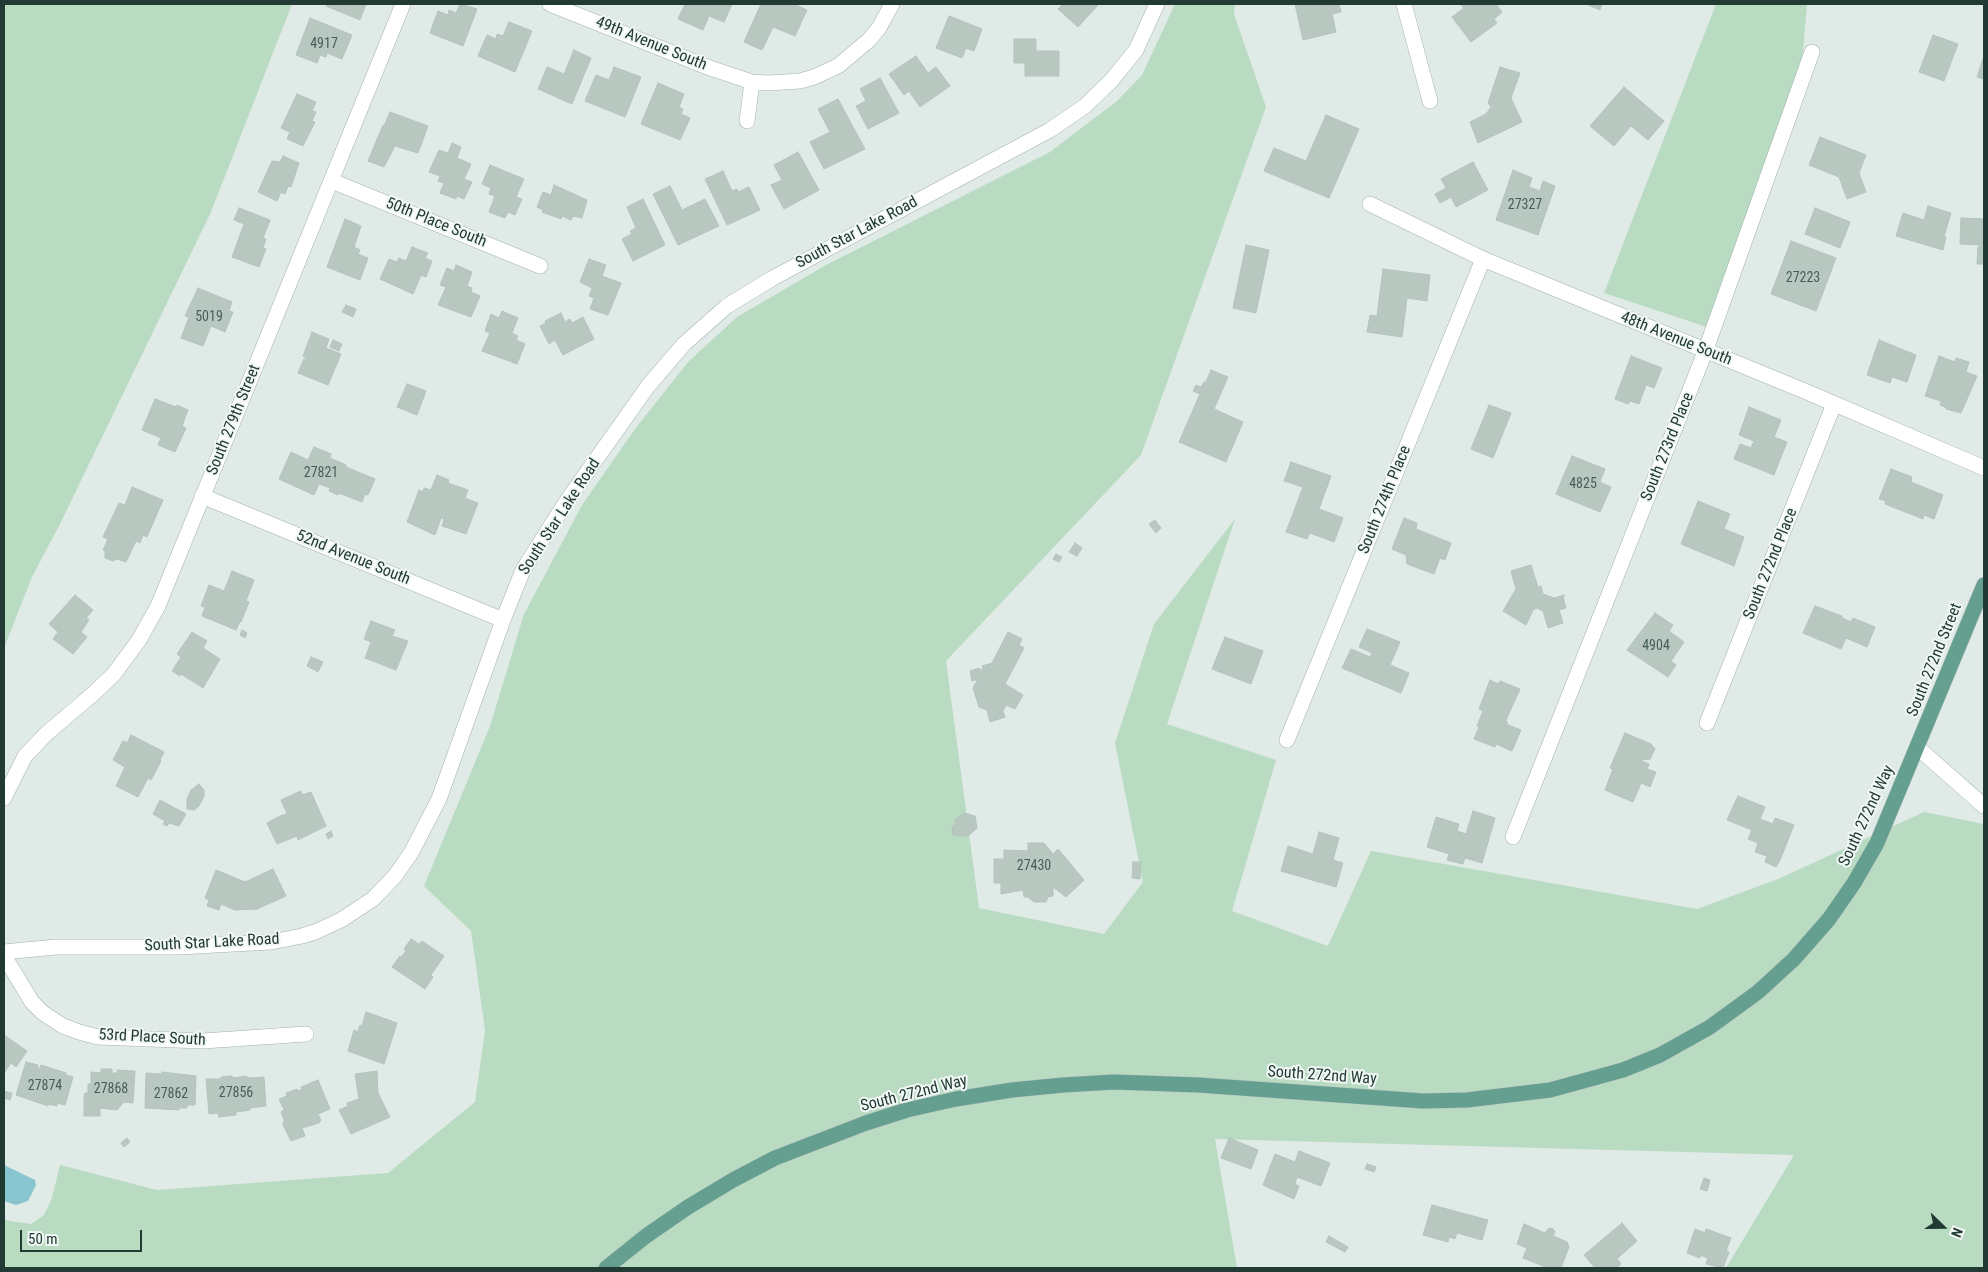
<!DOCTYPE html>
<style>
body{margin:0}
#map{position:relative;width:1988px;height:1272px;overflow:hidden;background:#e0eae6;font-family:"Roboto Condensed",sans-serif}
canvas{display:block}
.frame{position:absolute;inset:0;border:5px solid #213a33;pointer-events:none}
.north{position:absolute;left:1918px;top:1202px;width:50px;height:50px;-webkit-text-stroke:4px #f0f7f4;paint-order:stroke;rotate:112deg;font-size:14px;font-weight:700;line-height:20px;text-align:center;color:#213a33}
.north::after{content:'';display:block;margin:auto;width:18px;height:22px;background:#213a33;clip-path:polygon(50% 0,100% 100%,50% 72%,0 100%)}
.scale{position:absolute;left:20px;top:1230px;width:122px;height:22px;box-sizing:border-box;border:2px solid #213a33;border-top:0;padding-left:6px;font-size:15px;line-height:18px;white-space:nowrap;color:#213a33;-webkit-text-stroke:4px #f0f7f4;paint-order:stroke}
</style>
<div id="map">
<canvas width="1988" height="1272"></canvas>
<div class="frame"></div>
<div class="north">N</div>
<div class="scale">50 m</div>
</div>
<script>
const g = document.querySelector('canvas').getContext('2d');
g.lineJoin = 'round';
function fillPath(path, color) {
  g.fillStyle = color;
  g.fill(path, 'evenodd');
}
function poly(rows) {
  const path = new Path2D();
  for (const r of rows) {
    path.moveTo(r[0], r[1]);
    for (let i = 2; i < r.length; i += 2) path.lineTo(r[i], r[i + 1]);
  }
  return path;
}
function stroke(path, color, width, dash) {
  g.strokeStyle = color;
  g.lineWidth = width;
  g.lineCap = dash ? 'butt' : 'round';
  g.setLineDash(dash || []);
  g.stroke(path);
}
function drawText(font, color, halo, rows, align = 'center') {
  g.font = font + ' "Roboto Condensed",sans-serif';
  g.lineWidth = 4;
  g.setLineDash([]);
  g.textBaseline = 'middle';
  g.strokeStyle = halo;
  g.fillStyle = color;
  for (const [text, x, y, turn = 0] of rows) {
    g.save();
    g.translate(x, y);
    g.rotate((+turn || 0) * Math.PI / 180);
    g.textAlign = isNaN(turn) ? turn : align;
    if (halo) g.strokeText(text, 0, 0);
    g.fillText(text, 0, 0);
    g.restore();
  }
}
const green = poly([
 [4,4,292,4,211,212,60,524,32,577,4,648],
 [1175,4,1235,4,1234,14,1266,107,1141,455,946,661,979,908,1104,934,1143,882,1115,743,1154,624,1235,519,1167,724,1276,760,1232,911,1328,946,1371,851,1697,909,1778,879,1924,812,1984,824,1984,1268,1726,1268,1794,1155,1215,1139,1237,1268,4,1268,4,1220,31,1224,44,1215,52,1198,60,1165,157,1190,388,1173,475,1102,485,1030,471,931,424,886,490,726,524,614,582,505,635,429,688,362,737,317,826,265,1050,152,1117,101,1142,75],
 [1716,4,1807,4,1800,86,1713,329,1604,293]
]);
const water = poly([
 [4,1165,35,1180,36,1185,28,1201,16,1205,4,1201]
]);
const building = poly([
 [327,4,366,4,360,20,326,6,327,4],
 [460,4,477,9,463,46,430,33,438,11,448,15,449,10,456,13,460,4],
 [685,4,732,4,724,22,709,16,703,30,678,19,685,4],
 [761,4,794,4,807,10,795,36,773,27,762,50,744,42,761,4],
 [1063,4,1099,4,1078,27,1058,9,1063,4],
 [1295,4,1339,4,1341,12,1332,14,1336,32,1303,40,1295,4],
 [1460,4,1496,4,1502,12,1494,19,1497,23,1471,42,1452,17,1464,8,1460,4],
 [1586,4,1602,4,1600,10,1586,4],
 [949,16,982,29,974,51,966,48,962,58,936,48,949,16],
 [310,18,352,35,342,59,327,53,326,57,320,55,317,63,296,55,310,18],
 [509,22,532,31,515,72,478,56,487,35,496,39,497,34,503,36,509,22],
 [1933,35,1958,44,1944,81,1919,72,1933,35],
 [1014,39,1036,39,1036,51,1059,51,1059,76,1025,76,1025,63,1014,63,1014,39],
 [574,50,591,58,572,104,538,89,547,67,564,74,574,50],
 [916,56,928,73,936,67,950,86,920,107,909,91,904,95,889,74,916,56],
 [1984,56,1984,79,1977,77,1984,56],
 [614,67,641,77,625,117,585,101,596,75,609,80,614,67],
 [1500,67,1520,73,1511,98,1522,122,1478,143,1470,122,1486,114,1491,107,1488,103,1500,67],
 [880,78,899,113,868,129,856,106,866,101,860,89,880,78],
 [658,83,684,94,679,107,683,109,681,114,690,118,680,140,641,124,658,83],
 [1624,87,1664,121,1648,140,1631,126,1614,146,1590,126,1624,87],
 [297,94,316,102,312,111,316,112,312,121,315,122,303,146,287,139,290,132,281,128,297,94],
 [838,99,865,149,824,169,810,142,830,132,818,109,838,99],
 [390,112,428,126,418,153,395,146,384,167,368,161,383,125,384,126,390,112],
 [1326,115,1359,129,1329,198,1264,171,1274,148,1306,161,1326,115],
 [1820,137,1866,155,1859,173,1866,192,1847,199,1839,177,1809,165,1820,137],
 [452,143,461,147,457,158,471,164,464,179,472,182,464,199,457,196,456,199,440,193,444,183,438,181,440,176,429,172,439,150,448,153,452,143],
 [798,152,819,190,784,209,771,185,782,180,774,165,798,152],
 [283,156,299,163,291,187,288,186,285,194,281,192,277,201,258,192,272,161,280,162,283,156],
 [1473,162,1488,190,1456,207,1451,197,1440,203,1435,194,1446,188,1441,179,1473,162],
 [490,165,524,179,516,197,522,199,515,215,508,212,505,218,489,212,495,196,489,194,491,188,482,184,490,165],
 [1513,170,1532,178,1529,187,1540,191,1543,181,1555,186,1538,235,1496,220,1513,170],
 [723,171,732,191,737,189,738,192,749,187,760,210,727,225,705,179,723,171],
 [554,185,587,200,582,218,573,216,571,220,562,216,561,219,542,212,543,210,537,207,543,192,551,195,554,185],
 [670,186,682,210,705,199,719,226,678,245,653,194,670,186],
 [643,199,665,245,633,261,622,239,632,234,630,231,636,228,627,207,643,199],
 [1928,206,1951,213,1944,236,1946,237,1943,250,1896,236,1903,213,1924,220,1928,206],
 [239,208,270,220,263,238,266,239,263,248,266,249,259,267,232,257,244,224,234,220,239,208],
 [1815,208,1850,222,1840,248,1805,234,1815,208],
 [1961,218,1984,219,1984,264,1977,264,1978,247,1980,247,1980,245,1960,244,1961,218],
 [345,219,361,226,354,247,360,250,358,254,368,258,360,280,327,267,345,219],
 [1791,241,1836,258,1816,311,1771,294,1791,241],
 [1246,245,1269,250,1256,313,1233,308,1246,245],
 [412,247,428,253,425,258,432,261,426,277,421,275,413,294,380,279,389,259,397,262,399,258,406,261,412,247],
 [589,259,606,265,602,276,621,283,608,315,590,309,594,298,589,296,592,288,580,282,589,259],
 [456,265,472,272,467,286,472,288,471,292,480,296,471,317,438,305,446,287,440,285,447,268,454,271,456,265],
 [1383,269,1430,275,1427,301,1407,298,1402,337,1367,332,1370,315,1377,316,1383,269],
 [198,288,232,302,229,311,233,312,225,332,211,326,203,346,181,338,189,317,185,316,198,288],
 [346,305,356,309,353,317,342,312,346,305],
 [502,311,518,318,512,333,518,336,516,340,525,344,517,364,482,351,490,333,485,331,491,314,499,318,502,311],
 [561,313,565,322,570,319,572,323,583,317,594,339,563,355,555,340,549,344,540,326,546,323,545,321,561,313],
 [312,332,329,339,326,348,341,354,328,385,298,373,304,359,305,360,306,358,303,356,312,332],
 [333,340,342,344,339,351,330,347,333,340],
 [1879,340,1916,355,1907,382,1892,377,1890,383,1867,375,1879,340],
 [1631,356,1662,368,1654,388,1646,385,1639,404,1630,401,1628,404,1615,399,1631,356],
 [1939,356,1955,362,1956,358,1969,362,1966,372,1977,376,1961,413,1946,409,1947,408,1940,405,1941,401,1925,396,1939,356],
 [1211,370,1228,377,1214,409,1243,422,1226,462,1179,442,1200,394,1193,391,1196,385,1201,387,1204,382,1206,382,1211,370],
 [407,384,426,391,417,415,397,407,407,384],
 [155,399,176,407,177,405,188,410,182,426,186,428,175,452,158,445,161,438,142,430,155,399],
 [1489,405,1511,413,1493,458,1471,449,1489,405],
 [1749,407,1781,420,1774,437,1787,442,1774,475,1734,459,1740,444,1751,448,1754,441,1739,435,1749,407],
 [314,447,331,454,330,458,346,465,346,467,375,479,368,495,365,494,362,502,339,493,338,495,329,491,330,488,319,484,314,495,279,479,291,452,308,460,314,447],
 [1572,456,1605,469,1600,482,1611,487,1600,512,1556,494,1572,456],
 [1291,462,1331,476,1319,509,1343,518,1334,542,1310,533,1307,539,1286,532,1303,487,1284,481,1291,462],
 [1891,469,1912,477,1911,482,1943,495,1934,519,1924,515,1923,519,1885,504,1886,501,1879,499,1891,469],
 [437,475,449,480,448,483,468,490,465,498,478,503,466,534,442,526,444,519,441,518,435,535,407,522,419,490,423,492,424,488,431,490,437,475],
 [132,487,163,500,147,537,143,535,140,543,136,541,126,562,117,559,113,561,105,558,105,551,103,550,108,539,103,537,119,503,125,505,132,487],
 [1698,501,1730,514,1724,529,1744,537,1734,566,1681,544,1698,501],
 [1404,518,1417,523,1416,529,1451,543,1445,560,1440,558,1434,574,1407,564,1406,555,1392,549,1404,518],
 [1155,520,1161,528,1156,533,1149,524,1155,520],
 [1075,543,1082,548,1077,556,1069,552,1075,543],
 [1056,554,1062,557,1059,562,1053,559,1056,554],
 [1531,565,1538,587,1541,586,1543,594,1554,598,1565,595,1563,597,1566,608,1559,610,1563,623,1548,628,1543,611,1537,608,1533,610,1526,625,1503,611,1516,589,1511,571,1531,565],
 [232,571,254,580,246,601,249,602,241,622,240,621,236,630,202,616,205,607,201,606,209,585,224,591,232,571],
 [75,595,93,610,86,618,89,620,81,632,87,637,73,654,53,639,58,632,49,624,75,595],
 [1815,606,1842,616,1842,618,1851,622,1853,618,1875,627,1867,647,1846,638,1841,649,1803,633,1815,606],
 [1655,613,1673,625,1669,631,1684,642,1671,661,1676,665,1668,677,1627,650,1655,613],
 [371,621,395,630,392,636,408,641,396,670,365,658,371,642,364,639,371,621],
 [1367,629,1400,642,1390,665,1409,673,1401,693,1342,668,1351,649,1370,657,1372,653,1359,647,1367,629],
 [242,630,247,633,245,638,240,635,242,630],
 [192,632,207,641,203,648,220,659,203,688,181,674,180,676,172,671,181,657,177,654,192,632],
 [1008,632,1022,639,1019,645,1024,648,1005,684,1023,695,1015,709,1006,705,1003,711,1005,717,990,722,987,710,979,707,973,688,978,679,972,681,970,671,979,668,980,670,983,669,982,666,992,663,1008,632],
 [1225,637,1263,651,1251,684,1212,669,1225,637],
 [311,657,323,662,318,672,307,666,311,657],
 [1490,680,1498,684,1500,681,1520,689,1506,720,1508,725,1521,730,1512,751,1496,744,1495,747,1474,739,1479,727,1477,726,1483,711,1479,709,1490,680],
 [1625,733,1651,744,1655,749,1650,759,1640,760,1649,764,1647,769,1656,772,1650,787,1641,783,1633,802,1605,790,1613,769,1610,768,1625,733],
 [131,735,164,752,160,760,161,761,151,780,148,778,138,797,116,786,125,767,113,760,123,741,127,743,131,735],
 [199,784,204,790,204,796,199,806,194,810,187,809,187,799,191,790,199,784],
 [301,791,302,795,311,792,326,826,298,840,297,836,277,844,267,823,280,816,287,814,281,800,301,791],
 [1738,796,1765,807,1760,819,1773,824,1775,818,1794,825,1780,860,1776,867,1765,862,1767,856,1755,852,1758,843,1748,839,1752,830,1727,820,1738,796],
 [160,800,186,814,179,826,169,823,167,826,163,824,165,821,153,814,160,800],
 [1473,811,1495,818,1482,863,1465,858,1463,864,1447,860,1449,854,1427,847,1436,817,1459,824,1457,831,1466,834,1473,811],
 [964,813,975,816,977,828,968,836,953,835,952,826,955,826,955,820,964,813],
 [331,831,333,836,328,839,326,834,331,831],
 [1319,832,1339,838,1333,860,1343,863,1336,887,1281,871,1288,846,1313,854,1319,832],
 [1028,843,1044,843,1053,854,1058,849,1084,880,1066,897,1053,887,1053,896,1048,897,1046,902,1034,902,1028,897,1024,897,1023,890,1001,894,1001,883,994,883,994,859,1004,859,1004,850,1028,851,1028,843],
 [1133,862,1141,862,1140,879,1132,878,1133,862],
 [273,869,286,896,257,909,235,910,221,904,219,910,207,906,209,900,205,898,216,870,245,882,273,869],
 [411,939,419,944,422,941,444,956,431,975,433,977,425,989,392,967,400,956,401,957,406,951,404,949,411,939],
 [366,1012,397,1023,384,1064,348,1051,354,1030,358,1032,360,1025,362,1026,366,1012],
 [4,1035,27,1051,16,1067,11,1063,4,1073,4,1035],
 [26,1062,38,1065,37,1068,39,1069,41,1065,66,1073,66,1075,73,1077,65,1105,57,1103,57,1106,48,1104,48,1106,16,1095,26,1062],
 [101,1069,112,1069,112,1073,117,1073,117,1070,135,1071,133,1103,124,1102,117,1110,100,1108,100,1116,84,1116,84,1097,85,1093,88,1093,88,1084,91,1084,91,1072,101,1073,101,1069],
 [377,1071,378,1093,390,1117,351,1134,339,1110,348,1106,347,1103,359,1099,355,1074,377,1071],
 [162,1072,196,1076,195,1105,187,1105,187,1108,179,1108,179,1110,145,1108,146,1073,162,1074,162,1072],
 [232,1076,232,1078,247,1076,247,1078,264,1077,266,1106,250,1108,250,1110,236,1112,236,1115,219,1117,218,1113,209,1114,206,1079,221,1079,221,1077,232,1076],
 [318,1080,330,1109,318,1114,321,1120,319,1123,302,1128,305,1136,291,1141,283,1125,284,1120,281,1112,284,1110,279,1099,287,1096,286,1093,297,1089,298,1091,302,1089,301,1087,318,1080],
 [4,1091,12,1093,10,1100,4,1098,4,1091],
 [127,1138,130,1142,124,1147,121,1143,127,1138],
 [1229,1138,1258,1150,1251,1169,1221,1158,1229,1138],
 [1299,1151,1330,1163,1321,1186,1297,1177,1295,1184,1299,1186,1294,1199,1263,1185,1275,1154,1295,1162,1299,1151],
 [1367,1164,1376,1167,1374,1172,1365,1169,1367,1164],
 [1704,1178,1710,1180,1707,1191,1700,1189,1704,1178],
 [1432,1205,1488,1220,1482,1240,1457,1233,1455,1239,1449,1237,1448,1242,1423,1235,1432,1205],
 [1622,1223,1637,1241,1619,1257,1617,1259,1621,1264,1616,1268,1595,1268,1584,1255,1622,1223],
 [1524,1224,1545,1233,1549,1228,1553,1229,1555,1232,1553,1236,1567,1242,1569,1247,1561,1268,1548,1268,1523,1258,1527,1248,1517,1244,1524,1224],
 [1695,1229,1705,1233,1706,1229,1731,1238,1726,1251,1729,1252,1723,1268,1706,1264,1708,1258,1700,1255,1700,1258,1687,1253,1695,1229],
 [1329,1236,1348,1247,1345,1252,1326,1242,1329,1236]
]);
const minor = poly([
 [550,4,710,68,752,82,768,83,800,81,814,77,838,66,869,40,879,28,892,4],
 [1404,4,1430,101],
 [747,121,752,82],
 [332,181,540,266],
 [1370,204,1483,259,1807,392,1984,468],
 [202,496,503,620],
 [1707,723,1834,404],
 [1287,740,1483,259],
 [1918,748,1984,806],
 [4,798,25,756,46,734,93,694,114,674,139,640,158,606,403,4],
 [1513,837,1705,352,1812,52],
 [4,952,56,947,178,947,271,942,302,936,315,932,341,920,373,899,395,876,411,853,439,799,503,620,523,570,566,502,648,386,684,344,727,306,773,278,1050,130,1085,106,1111,81,1136,50,1157,4],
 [4,956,32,1002,43,1013,63,1026,79,1032,98,1037,203,1041,306,1034]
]);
const major = poly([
 [606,1268,646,1236,688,1207,733,1180,775,1158,866,1123,907,1110,956,1099,1012,1090,1063,1085,1114,1082,1199,1085,1423,1101,1467,1100,1550,1090,1623,1070,1660,1055,1710,1027,1758,992,1794,959,1829,919,1854,883,1877,843,1984,585]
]);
const numberNames = [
 ["4917",324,44],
 ["27327",1525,205],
 ["27223",1803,278],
 ["5019",209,317],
 ["27821",321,473],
 ["4825",1583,484],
 ["4904",1656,646],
 ["27430",1034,866],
 ["27874",45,1086],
 ["27868",111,1089],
 ["27856",236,1093],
 ["27862",171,1094]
];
const streetNames = [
 ["49th Avenue South",651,44,22],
 ["50th Place South",436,223,22],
 ["South Star Lake Road",857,233,-28],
 ["48th Avenue South",1676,339,22],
 ["South 279th Street",234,420,-68],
 ["South 273rd Place",1668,447,-68],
 ["South 274th Place",1385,500,-68],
 ["South Star Lake Road",560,517,-57],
 ["52nd Avenue South",353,558,22],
 ["South 272nd Place",1771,564,-68],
 ["South 272nd Street",1935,660,-68],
 ["South 272nd Way",1867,816,-65],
 ["South Star Lake Road",212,943,-3],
 ["53rd Place South",152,1038,3],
 ["South 272nd Way",1322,1076,4],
 ["South 272nd Way",914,1094,-14]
];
fillPath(green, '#b9dbc2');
fillPath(water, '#88c5cf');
fillPath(building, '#b8c8c1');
stroke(building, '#b2c4bc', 1);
stroke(minor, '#a3b2ad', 16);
stroke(major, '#bcc4c2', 16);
stroke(minor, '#fff', 15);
stroke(major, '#659f90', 15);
drawText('14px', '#475e56', null, numberNames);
drawText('16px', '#213a33', '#f0f7f4', streetNames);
</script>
